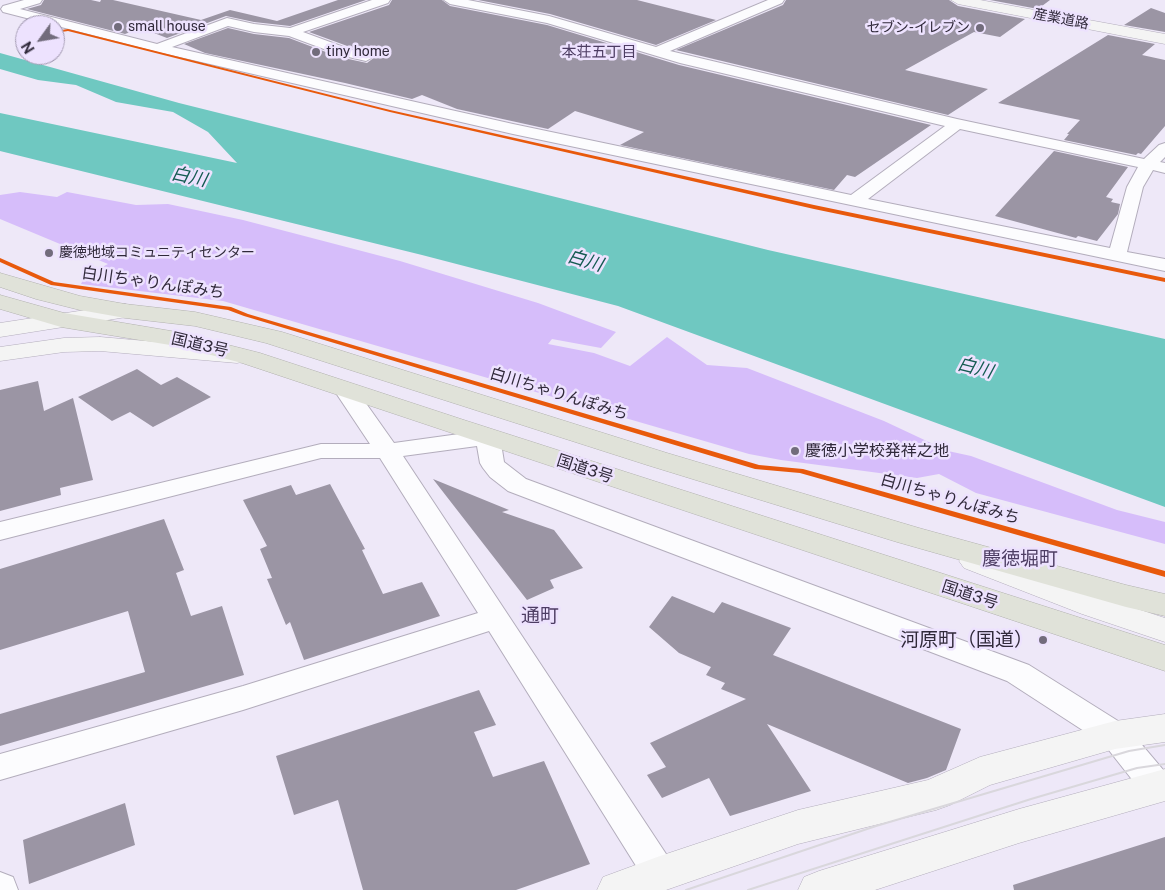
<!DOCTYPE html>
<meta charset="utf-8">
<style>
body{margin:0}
#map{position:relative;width:1165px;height:890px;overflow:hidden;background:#eee8f8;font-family:"Public Sans",sans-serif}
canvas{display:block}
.north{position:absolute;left:15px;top:15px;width:50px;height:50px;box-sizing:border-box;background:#ede2fe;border:1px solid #a198b0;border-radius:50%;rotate:238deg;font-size:14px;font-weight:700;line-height:20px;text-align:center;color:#30293a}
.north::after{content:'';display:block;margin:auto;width:18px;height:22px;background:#726c7c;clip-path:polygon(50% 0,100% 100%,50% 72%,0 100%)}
</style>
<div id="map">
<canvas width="1165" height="890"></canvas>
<div class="north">N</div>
</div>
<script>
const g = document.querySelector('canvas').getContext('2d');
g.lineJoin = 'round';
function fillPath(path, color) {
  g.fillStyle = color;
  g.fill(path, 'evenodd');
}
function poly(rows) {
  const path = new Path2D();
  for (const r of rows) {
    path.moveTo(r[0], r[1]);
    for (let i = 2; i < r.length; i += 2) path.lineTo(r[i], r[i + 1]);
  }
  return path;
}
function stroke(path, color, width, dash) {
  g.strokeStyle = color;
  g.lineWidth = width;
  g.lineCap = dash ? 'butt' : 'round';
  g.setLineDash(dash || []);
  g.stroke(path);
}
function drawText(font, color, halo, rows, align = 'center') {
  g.font = font + ' "Public Sans","Noto Sans JP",sans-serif';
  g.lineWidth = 5;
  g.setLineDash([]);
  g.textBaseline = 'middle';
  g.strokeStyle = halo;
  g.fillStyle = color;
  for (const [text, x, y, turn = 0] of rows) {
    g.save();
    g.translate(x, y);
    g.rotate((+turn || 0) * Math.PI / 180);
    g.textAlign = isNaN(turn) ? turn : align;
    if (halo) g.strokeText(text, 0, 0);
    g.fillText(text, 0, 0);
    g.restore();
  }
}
const forest = poly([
 [20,192,57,197,67,192,136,205,168,204,243,220,400,261,538,303,616,332,601,348,552,339,548,344,594,353,630,366,667,337,707,365,747,368,884,421,948,451,971,456,1117,510,1165,522,1165,544,976,493,939,474,917,478,781,460,749,454,223,301,81,284,85,276,108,264,0,219,0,195]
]);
const water = poly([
 [0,53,179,103,768,250,1165,339,1165,507,618,306,422,255,0,151,0,113,237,163,208,132,173,112,116,102,76,85,38,80,0,69]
]);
const building = poly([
 [44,0,91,0,100,2,101,0,113,0,201,20,230,10,277,21,338,0,366,0,290,26,254,22,226,16,167,38,141,28,125,34,27,9,41,5],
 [392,0,442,0,450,6,547,25,679,65,931,125,855,177,847,175,834,190,620,145,644,132,575,111,548,129,457,109,422,95,412,99,345,83,205,53,184,44,228,28,254,34,289,38,339,57,367,63,375,57,371,52,350,47,309,32,389,5],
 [478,0,637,0,716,20,656,45,550,14],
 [786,0,949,0,958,6,1025,19,1000,37,974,32,905,70,988,89,948,115,676,50,783,5],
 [990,0,1050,0,1038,9],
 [1151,8,1165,13,1165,32,1124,25],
 [1108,35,1155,44,1142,55,1165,60,1165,126,1141,154,1138,153,1136,155,1064,140,1069,134,1067,134,1080,120,998,103],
 [1054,151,1128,167,1106,197,1113,199,1111,202,1120,204,1118,214,1097,241,1078,236,1076,238,995,216],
 [137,369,161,385,177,377,211,397,153,427,130,412,112,421,78,397],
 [38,381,44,411,73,398,93,480,60,488,61,495,0,511,0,390],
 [433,479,509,510,502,512,554,530,583,568,550,580,554,588,527,600],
 [330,484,365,549,362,550,383,594,422,582,440,616,304,660,290,622,286,625,267,579,272,578,260,549,267,546,243,500,291,485,296,495],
 [164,519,184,570,176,573,191,616,222,606,244,675,0,746,0,714,145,672,128,611,0,650,0,569],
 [672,596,714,613,722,602,791,628,773,655,961,729,946,770,927,778,908,783,767,724,811,791,730,816,709,778,662,798,647,775,666,767,650,743,746,699,721,689,725,683,706,675,711,667,679,653,649,627],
 [479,690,496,725,474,732,493,777,544,761,590,864,516,890,363,890,338,800,294,815,276,756],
 [125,803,135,845,29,884,23,840],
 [1165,837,1165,890,1014,890,1013,885]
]);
const street = poly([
 [24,0,42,0,40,3,20,9,157,44,227,18,254,24,290,28,372,0,390,0,388,3,303,32,349,49,371,54,373,57,366,61,340,55,289,36,254,32,228,26,172,47,513,124,851,195,945,126,680,63,547,23,450,4,444,0,468,0,549,16,656,47,768,0,784,0,782,3,670,51,957,119,1144,159,1159,145,1165,143,1165,157,1160,162,1165,163,1165,173,1153,170,1143,187,1127,252,1165,259,1165,271,513,134,158,52,3,12,1,9,3,6,24,0],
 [960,129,1138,167,1127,187,1110,248,868,199,960,129],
 [345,383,353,385,394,443,488,430,496,432,500,437,504,462,526,479,1029,665,1126,726,1165,772,1165,797,1157,800,1145,796,1104,744,1007,681,508,491,490,477,483,468,480,463,477,446,403,456,672,863,678,874,672,885,660,890,648,885,489,631,243,710,0,780,0,754,243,686,478,613,380,458,321,458,0,540,0,522,321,444,370,444,334,390,337,385,345,383],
 [0,872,13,877,18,890,0,890,0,872]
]);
const secondary = poly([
 [951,0,980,0,1165,34,1165,44,958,4,951,0],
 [125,304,133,306,137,311,133,316,0,337,0,323,125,304],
 [100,337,237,349,246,351,249,356,246,361,237,363,100,351,64,352,0,361,0,347,64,338,100,337],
 [975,550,1104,598,1165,618,1165,642,1082,614,964,568,959,561,964,554,975,550],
 [1165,714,1165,742,1115,749,990,785,950,805,936,810,798,844,666,890,597,890,603,877,660,856,798,810,928,780,980,757,1115,721,1165,714],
 [1165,769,1165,801,1019,843,875,890,798,890,804,877,819,871,1019,809,1165,769]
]);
const highway = poly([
 [0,273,80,296,125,304,195,312,282,332,667,453,919,528,1126,585,1165,594,1165,616,1126,607,897,542,647,465,266,343,195,326,125,318,80,310,36,299,0,287,0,273],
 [0,295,64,313,177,332,260,353,464,420,1165,645,1165,671,242,363,176,346,61,327,0,309,0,295]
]);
const tram = poly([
 [686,890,876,826,1129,751,1165,745],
 [748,890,1031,799,1137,768,1165,764]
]);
const cycleway = poly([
 [68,29,390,110,814,205,1165,278,1165,282,814,209,390,112,68,31,55,33,55,31,68,29],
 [0,258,54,282,231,307,248,314,759,465,803,469,1165,571,1165,577,800,473,755,469,244,316,228,310,51,285,0,262,0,258]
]);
const markers = [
 [118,27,5,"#726c7c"],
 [980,28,5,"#726c7c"],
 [316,52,5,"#726c7c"],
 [49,253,5,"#726c7c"],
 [795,451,5,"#726c7c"],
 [1043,640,5,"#726c7c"]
];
const farStreetnames = [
 ["産業道路",1061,19,11]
];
const farPoinames = [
 ["small house",128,27],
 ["セブン-イレブン",970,28,"right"],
 ["tiny home",326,52],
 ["慶徳地域コミュニティセンター",59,253]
];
const farNeighbourhoodnames = [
 ["本荘五丁目",599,52]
];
const streetNames = [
 ["白川ちゃりんぽみち",153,283,8],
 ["国道3号",200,345,13],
 ["白川ちゃりんぽみち",559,394,17],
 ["国道3号",585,469,18],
 ["白川ちゃりんぽみち",950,499,16],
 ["国道3号",970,595,18]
];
const poiNames = [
 ["慶徳小学校発祥之地",805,451]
];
const waterNames = [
 ["白川",189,177,12],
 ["白川",585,261,16],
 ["白川",975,368,14]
];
const quarterNames = [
 ["慶徳堀町",1020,559],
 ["通町",540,616]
];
const nearPoinames = [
 ["河原町（国道）",1033,640]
];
fillPath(forest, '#d6bdfa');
fillPath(water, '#6fc8c1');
fillPath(building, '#9b95a4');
stroke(street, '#b3adbc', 2);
stroke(secondary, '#b3adbc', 1);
stroke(highway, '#b2b2af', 1);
fillPath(street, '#fcfcfe');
fillPath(secondary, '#f4f4f4');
fillPath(highway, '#e0e2d9');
stroke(tram, '#d9d7dc', 2);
fillPath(cycleway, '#e8590c');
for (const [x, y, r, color] of markers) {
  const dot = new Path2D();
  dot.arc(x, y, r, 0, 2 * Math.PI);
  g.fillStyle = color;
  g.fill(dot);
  stroke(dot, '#ede2fe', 2);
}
drawText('14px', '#30293a', '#ede2fe', farStreetnames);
drawText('14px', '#30293a', '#ede2fe', farPoinames, 'left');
drawText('15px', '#4d3d63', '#ede2fe', farNeighbourhoodnames);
drawText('16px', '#30293a', '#ede2fe', streetNames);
drawText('16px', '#30293a', '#ede2fe', poiNames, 'left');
drawText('italic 18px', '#145b52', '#ede2fe', waterNames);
drawText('19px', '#4d3d63', '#ede2fe', quarterNames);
drawText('19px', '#30293a', '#ede2fe', nearPoinames, 'right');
</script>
